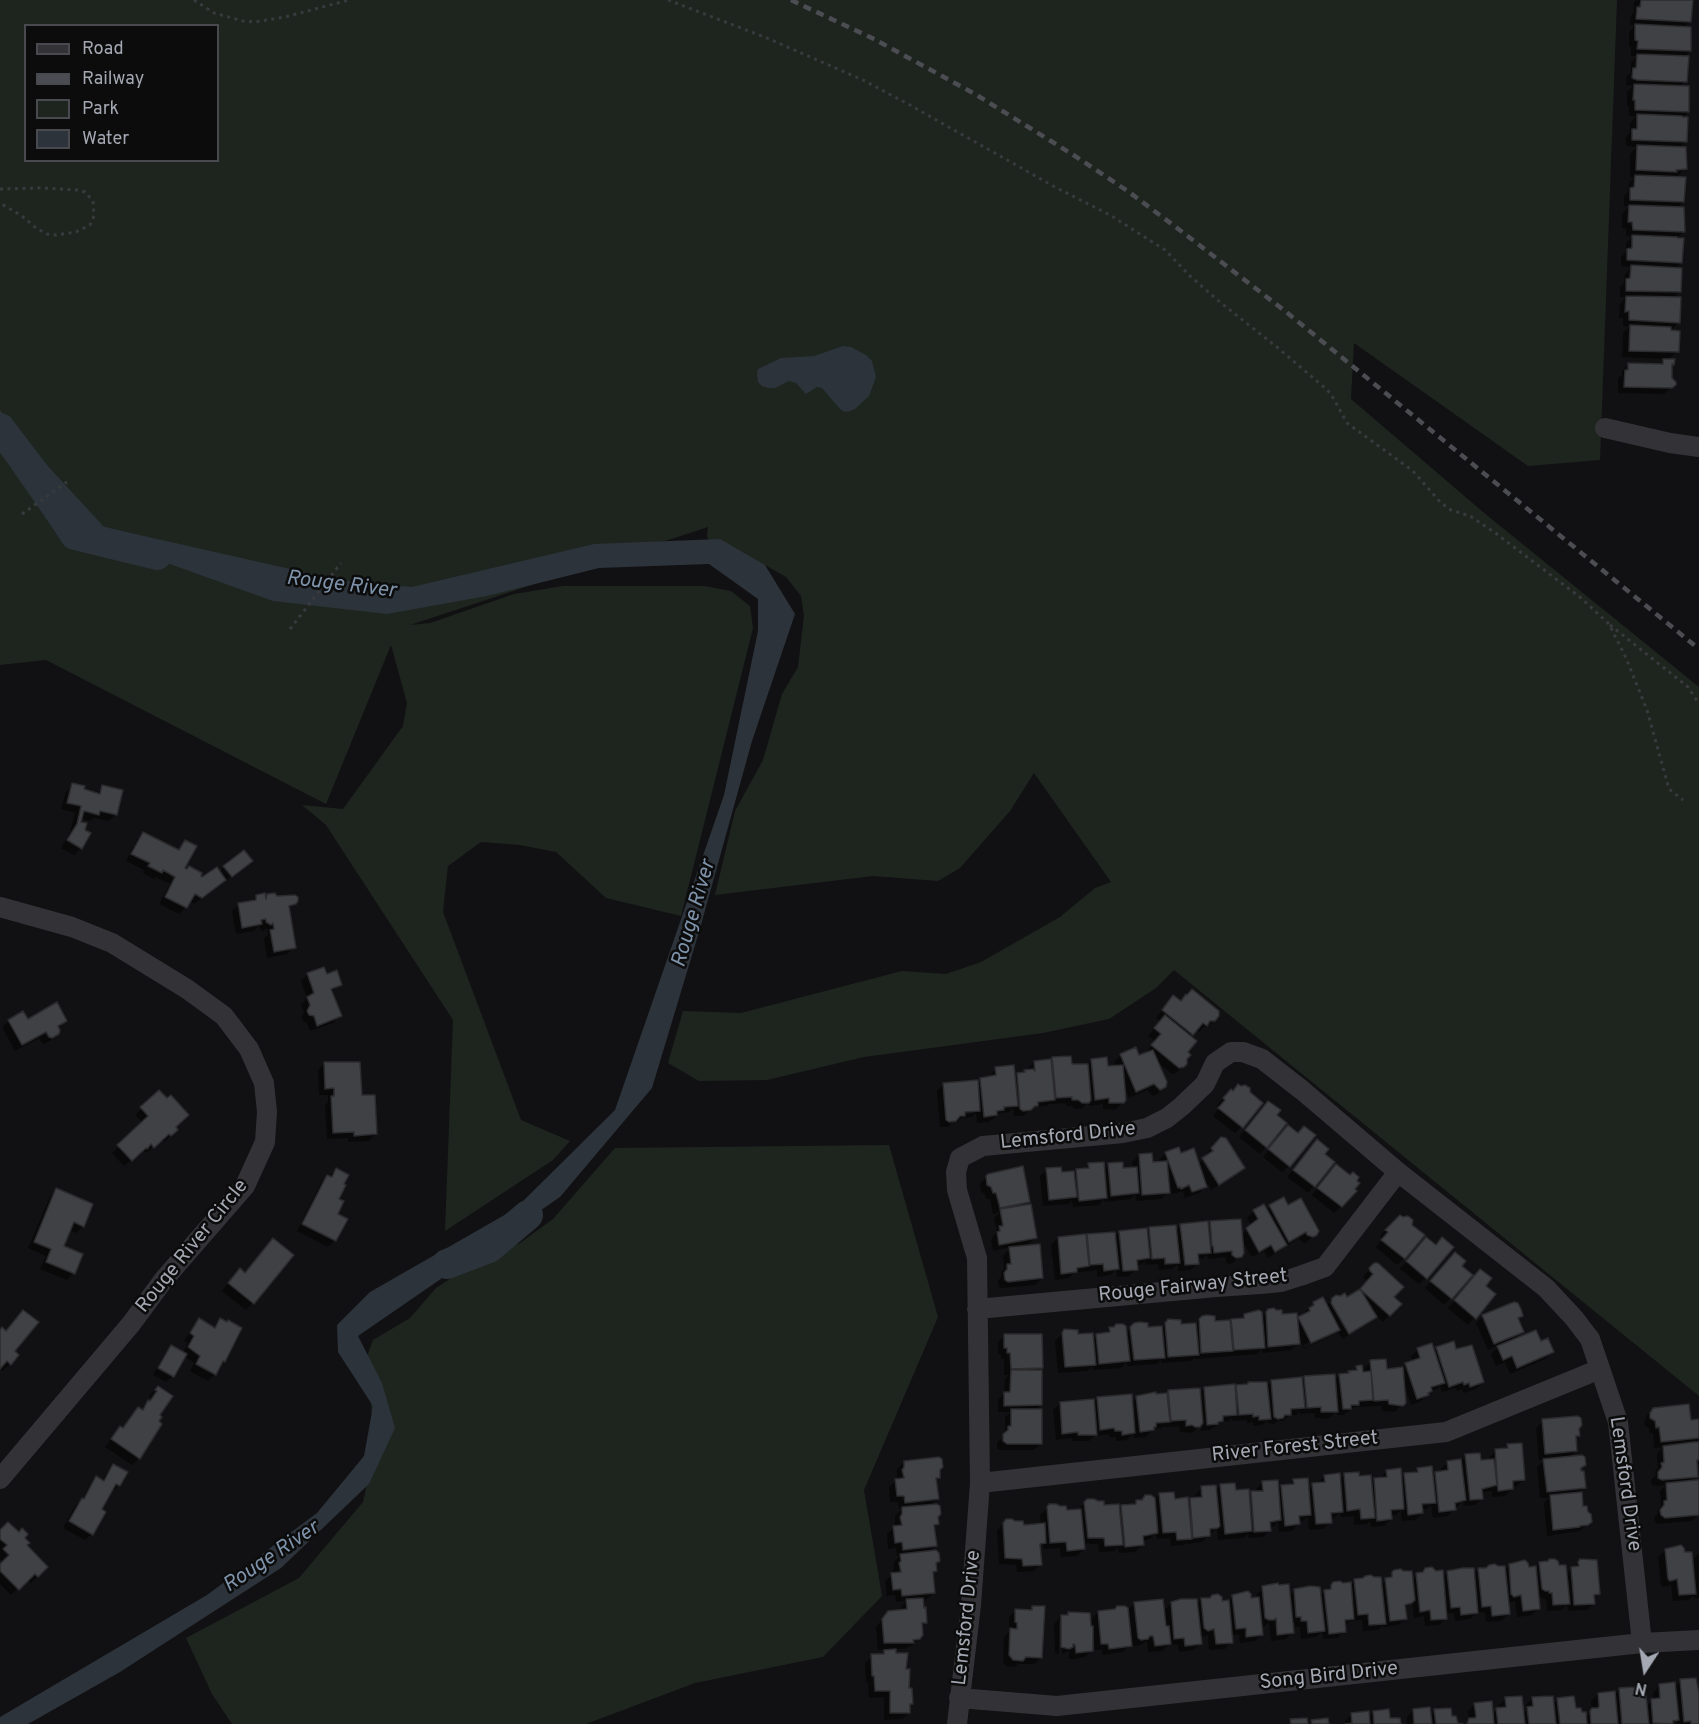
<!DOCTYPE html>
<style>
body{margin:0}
#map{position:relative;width:1699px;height:1724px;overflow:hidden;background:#111113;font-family:Overpass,sans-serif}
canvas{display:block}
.legend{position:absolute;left:24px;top:24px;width:195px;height:138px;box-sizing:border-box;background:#0c0c0d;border:2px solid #494a4f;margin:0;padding:8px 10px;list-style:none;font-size:18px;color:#a4a8b2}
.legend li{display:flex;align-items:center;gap:12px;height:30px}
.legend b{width:30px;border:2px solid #494a4f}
.north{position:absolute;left:1615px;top:1640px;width:60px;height:60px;-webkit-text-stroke:4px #0c0c0d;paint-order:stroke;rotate:192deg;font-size:16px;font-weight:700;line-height:24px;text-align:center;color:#a4a8b2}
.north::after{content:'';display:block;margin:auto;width:21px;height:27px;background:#a4a8b2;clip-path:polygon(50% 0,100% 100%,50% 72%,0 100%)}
</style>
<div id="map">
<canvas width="1699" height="1724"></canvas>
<ul class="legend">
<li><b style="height:8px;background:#333337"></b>Road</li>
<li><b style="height:8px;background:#4c4d52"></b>Railway</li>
<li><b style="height:16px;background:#1e251f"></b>Park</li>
<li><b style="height:16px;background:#2c333a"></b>Water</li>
</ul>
<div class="north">N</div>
</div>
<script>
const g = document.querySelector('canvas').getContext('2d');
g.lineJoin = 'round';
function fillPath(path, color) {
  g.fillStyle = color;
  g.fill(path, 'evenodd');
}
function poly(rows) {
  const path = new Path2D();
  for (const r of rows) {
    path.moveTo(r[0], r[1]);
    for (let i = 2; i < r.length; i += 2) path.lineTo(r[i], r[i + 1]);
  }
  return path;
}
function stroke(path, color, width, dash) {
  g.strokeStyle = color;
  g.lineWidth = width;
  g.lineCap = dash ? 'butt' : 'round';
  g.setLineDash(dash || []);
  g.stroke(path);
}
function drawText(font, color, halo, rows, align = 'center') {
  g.font = font + ' Overpass,sans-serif';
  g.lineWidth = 5;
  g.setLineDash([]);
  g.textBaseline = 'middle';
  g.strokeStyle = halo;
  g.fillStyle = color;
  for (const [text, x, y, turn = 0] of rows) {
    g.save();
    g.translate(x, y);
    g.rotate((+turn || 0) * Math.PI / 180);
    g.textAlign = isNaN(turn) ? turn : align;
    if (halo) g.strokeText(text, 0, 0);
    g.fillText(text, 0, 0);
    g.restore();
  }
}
const green = poly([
 [0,0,1617,0,1600,460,1528,466,1354,343,1351,399,1483,512,1699,687,1699,1396,1174,970,1156,988,1109,1019,1043,1033,864,1057,767,1080,699,1081,668,1063,683,1011,741,1013,902,971,946,974,981,962,1060,917,1095,888,1111,882,1034,773,1010,811,960,868,938,881,873,876,715,895,735,811,763,760,782,694,798,667,804,616,801,596,786,577,765,565,715,556,707,536,708,527,410,625,430,623,514,594,563,586,704,586,731,591,750,606,753,628,681,916,606,898,556,852,520,845,481,842,448,866,443,912,521,1120,570,1141,553,1160,445,1231,453,1020,326,825,302,805,343,809,403,726,407,703,391,645,326,804,46,660,0,665],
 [26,26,218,26,218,160,26,160],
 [889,1145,938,1317,864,1490,882,1596,823,1657,695,1683,586,1724,232,1724,212,1694,186,1638,299,1578,363,1502,375,1446,366,1359,373,1340,410,1318,436,1288,476,1262,520,1243,553,1219,615,1148]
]);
const water = poly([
 [843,346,851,347,866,355,872,361,876,377,869,396,855,409,850,411,845,412,840,409,822,388,817,387,806,394,796,383,789,381,775,388,768,388,762,386,758,382,757,372,758,369,781,358,814,356],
 [0,410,10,425,104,527,339,580,412,587,594,544,720,539,765,565,795,614,752,741,699,932,652,1088,560,1197,358,1336,382,1383,395,1428,369,1484,281,1568,120,1672,28,1724,0,1724,0,1717,207,1595,317,1513,364,1456,373,1406,338,1352,337,1325,370,1292,515,1209,615,1110,724,795,758,631,758,599,709,564,599,568,487,596,387,614,273,601,47,520,0,452]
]);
const shadow = poly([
 [1637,0,1691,0,1690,21,1683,28,1690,51,1683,58,1685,81,1679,88,1688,112,1681,119,1685,142,1679,148,1685,168,1676,178,1683,202,1676,208,1684,231,1675,240,1681,262,1674,270,1679,292,1673,298,1679,322,1672,329,1669,329,1677,351,1668,360,1673,364,1671,366,1670,378,1674,384,1664,394,1618,393,1618,378,1622,375,1622,371,1629,364,1659,365,1665,359,1622,357,1623,333,1630,327,1623,326,1623,318,1619,318,1620,304,1626,297,1620,297,1620,287,1624,283,1625,274,1632,267,1621,266,1621,257,1626,252,1626,243,1632,237,1626,236,1626,228,1622,228,1622,214,1630,206,1624,206,1624,196,1628,192,1629,183,1635,177,1630,177,1630,154,1637,147,1626,146,1626,137,1630,132,1630,123,1637,116,1629,116,1629,106,1627,106,1627,92,1633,86,1626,85,1627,76,1631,73,1631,63,1638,56,1631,56,1631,47,1629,47,1629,32,1635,25,1630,25,1631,16,1634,12,1634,2],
 [73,785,96,794,103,787,121,791,115,815,109,821,94,818,90,821,81,818,80,823,83,830,89,834,80,849,74,855,61,848,70,832,75,813,61,809,66,792],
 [143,833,177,851,185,842,183,869,202,879,219,872,224,867,244,868,224,882,223,881,194,904,189,901,186,907,179,914,159,904,170,884,156,877,154,879,143,873,144,870,126,861,137,840],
 [257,896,264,899,268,896,295,903,288,910,294,947,287,954,267,958,264,938,268,935,267,928,263,931,260,929,259,925,254,931,236,934,232,911,239,905,250,902],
 [308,974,326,976,341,984,331,992,340,1016,333,1023,310,1031,307,1023,302,1020,302,1016,304,1013,301,1005,307,998,301,981],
 [1167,1004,1214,1020,1207,1027,1203,1027,1199,1032,1196,1029,1189,1037,1185,1052,1186,1063,1176,1073,1172,1074,1155,1060,1164,1086,1157,1094,1153,1096,1147,1090,1129,1098,1124,1085,1123,1102,1115,1110,1103,1109,1103,1104,1089,1106,1088,1102,1081,1109,1075,1109,1071,1106,1066,1106,1066,1103,1049,1104,1047,1106,1034,1107,1023,1116,1014,1116,1013,1108,1009,1112,1000,1113,989,1122,977,1123,976,1113,972,1117,961,1118,957,1122,952,1122,948,1127,940,1127,937,1091,944,1084,977,1084,981,1080,989,1077,996,1069,1014,1078,1018,1074,1028,1071,1028,1069,1034,1062,1070,1057,1070,1065,1087,1065,1092,1060,1107,1067,1116,1067,1114,1062,1121,1055,1138,1056,1146,1053,1155,1041,1148,1036,1161,1021,1156,1018],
 [974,1110,974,1113,958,1115,958,1112],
 [9,1021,65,1021,59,1028,58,1033,51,1040,44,1044,42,1043,39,1038,15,1051,2,1027],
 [324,1064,360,1097,375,1134,369,1141,348,1142,348,1138,327,1139,325,1105,328,1102,328,1095,319,1095,318,1070],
 [159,1092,176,1130,164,1142,162,1139,146,1153,143,1150,124,1166,112,1153,143,1123,135,1115],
 [1224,1097,1241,1127,1235,1133,1213,1116,1220,1107,1217,1105],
 [1262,1109,1275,1116,1266,1147,1260,1154,1239,1137],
 [1282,1134,1289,1166,1282,1172,1263,1157],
 [1217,1142,1243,1167,1236,1174,1211,1190,1208,1184,1199,1193,1185,1198,1183,1191,1174,1194,1174,1193,1171,1194,1170,1191,1161,1199,1136,1201,1135,1195,1131,1199,1105,1202,1104,1199,1099,1205,1073,1207,1072,1200,1069,1204,1043,1206,1040,1176,1047,1170,1060,1174,1073,1174,1077,1170,1084,1170,1089,1165,1103,1170,1109,1164,1122,1169,1133,1168,1132,1162,1139,1155,1152,1164,1160,1163,1159,1160,1166,1153,1180,1155,1198,1164,1206,1157,1205,1156],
 [1310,1148,1323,1154,1314,1186,1308,1193,1287,1177],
 [336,1170,337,1199,335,1240,328,1247,297,1231,321,1183],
 [1330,1172,1347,1200,1334,1213,1312,1195],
 [988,1175,1028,1201,1023,1207,1035,1237,1026,1247,1042,1278,1035,1285,1001,1288,999,1287,998,1281,1001,1277,1001,1272,1004,1269,1003,1256,1011,1247,993,1251,991,1240,997,1231,994,1218,1000,1212,993,1214,990,1199,986,1199,985,1194,981,1192,980,1184],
 [56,1190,83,1226,76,1233,69,1230,62,1247,73,1273,67,1280,40,1269,46,1256,28,1248,50,1197],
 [1270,1207,1288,1207,1316,1234,1305,1243,1301,1241,1299,1238,1268,1258,1264,1251,1252,1257,1241,1239,1240,1256,1233,1263,1229,1264,1226,1262,1226,1257,1208,1259,1207,1254,1203,1259,1197,1259,1198,1263,1191,1270,1178,1271,1178,1264,1172,1269,1159,1270,1158,1264,1145,1265,1145,1261,1141,1265,1136,1265,1136,1269,1129,1276,1117,1277,1116,1270,1110,1275,1097,1277,1097,1270,1074,1273,1069,1278,1055,1280,1051,1245,1058,1238,1085,1239,1088,1236,1114,1238,1120,1232,1146,1232,1149,1229,1176,1231,1181,1226,1207,1226,1210,1223,1241,1235,1252,1226,1247,1218,1254,1211,1266,1211],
 [1401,1216,1408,1218,1404,1258,1397,1265,1376,1247,1382,1239,1380,1237,1386,1229],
 [1419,1246,1426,1278,1419,1284,1400,1269],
 [292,1255,246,1310,222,1291,233,1277,245,1274],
 [1449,1261,1460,1267,1471,1275,1444,1305,1425,1288],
 [1375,1264,1392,1297,1399,1304,1383,1322,1376,1316,1368,1323,1342,1339,1337,1330,1331,1336,1304,1349,1298,1336,1298,1344,1291,1350,1262,1353,1262,1348,1257,1354,1195,1359,1195,1357,1191,1361,1161,1363,1161,1360,1157,1364,1127,1366,1127,1362,1121,1368,1093,1370,1093,1366,1087,1371,1058,1373,1055,1341,1065,1331,1092,1340,1097,1335,1104,1334,1110,1329,1126,1333,1134,1325,1147,1329,1162,1327,1168,1321,1180,1326,1195,1324,1202,1317,1214,1322,1229,1324,1232,1321,1239,1320,1245,1315,1261,1318,1269,1310,1296,1321,1314,1303,1326,1306,1333,1299,1347,1299,1358,1292,1367,1282,1363,1276],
 [1332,1332,1332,1335,1305,1348,1303,1345],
 [1474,1277,1494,1295,1468,1325,1448,1308],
 [1521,1315,1517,1319,1522,1331,1512,1341,1552,1352,1545,1359,1510,1374,1505,1362,1496,1366,1491,1354,1501,1344,1488,1350,1476,1323,1483,1317],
 [199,1320,213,1328,221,1320,224,1361,215,1374,208,1381,190,1371,194,1363,184,1356,173,1376,166,1382,153,1375,165,1354,172,1347,183,1353,188,1343,184,1341,193,1326],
 [0,1332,13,1351,17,1355,3,1371,0,1368],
 [1005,1336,1041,1368,1037,1372,1041,1405,1035,1410,1041,1443,1034,1450,1000,1450,997,1448,997,1443,1002,1438,1002,1434,1005,1431,1005,1417,1011,1412,998,1412,998,1400,1004,1393,1005,1379,1009,1375,1004,1375,1004,1359,1001,1359,1001,1354,998,1354,998,1342],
 [1437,1348,1455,1351,1483,1382,1476,1389,1464,1393,1462,1389,1457,1391,1456,1388,1442,1392,1440,1386,1437,1389,1430,1391,1420,1402,1411,1405,1404,1384,1404,1402,1395,1412,1382,1411,1382,1406,1355,1407,1343,1415,1337,1415,1336,1412,1329,1418,1320,1419,1320,1418,1315,1418,1315,1413,1300,1414,1300,1411,1296,1415,1289,1415,1283,1421,1278,1421,1274,1424,1268,1423,1268,1420,1262,1425,1253,1426,1253,1422,1247,1423,1247,1420,1232,1421,1232,1418,1229,1421,1221,1422,1210,1430,1201,1431,1200,1425,1192,1433,1180,1432,1179,1426,1165,1427,1165,1425,1162,1428,1153,1429,1146,1437,1134,1438,1133,1433,1127,1440,1116,1441,1116,1437,1109,1437,1109,1434,1094,1436,1089,1441,1072,1441,1072,1438,1056,1440,1053,1410,1060,1403,1093,1404,1098,1399,1131,1403,1137,1397,1167,1394,1169,1392,1199,1394,1204,1389,1234,1390,1237,1387,1266,1387,1272,1381,1301,1381,1304,1378,1334,1381,1340,1375,1347,1375,1357,1367,1361,1374,1365,1373,1364,1368,1371,1362,1386,1370,1401,1369,1406,1364,1413,1362,1411,1356,1418,1350,1433,1352],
 [158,1387,158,1415,139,1458,132,1465,105,1447,114,1434,121,1428,122,1429,131,1415,138,1409,141,1411,151,1398,149,1397,151,1394],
 [1653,1409,1690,1421,1699,1421,1699,1439,1694,1444,1699,1443,1699,1464,1696,1466,1696,1476,1690,1482,1699,1481,1698,1514,1692,1521,1657,1524,1655,1522,1654,1518,1658,1513,1658,1509,1661,1506,1660,1491,1666,1485,1655,1486,1652,1485,1651,1480,1656,1475,1655,1471,1658,1468,1657,1454,1663,1447,1654,1448,1653,1433,1650,1434,1649,1428,1644,1425,1646,1416],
 [1543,1421,1577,1428,1578,1436,1575,1439,1576,1451,1568,1458,1580,1468,1584,1488,1580,1492,1582,1508,1590,1521,1580,1531,1547,1536,1544,1503,1549,1498,1540,1498,1537,1467,1545,1460,1539,1460,1536,1428],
 [1508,1445,1524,1479,1517,1486,1512,1487,1512,1489,1505,1496,1492,1497,1492,1491,1483,1492,1481,1494,1482,1498,1475,1505,1464,1506,1463,1501,1457,1507,1454,1507,1454,1510,1448,1516,1433,1518,1431,1505,1427,1509,1421,1510,1422,1513,1415,1520,1402,1521,1401,1510,1396,1515,1390,1515,1391,1519,1384,1526,1371,1527,1370,1521,1367,1524,1354,1525,1354,1516,1341,1517,1340,1513,1334,1518,1330,1519,1330,1522,1323,1529,1309,1530,1308,1516,1303,1521,1298,1521,1298,1524,1292,1531,1279,1532,1278,1522,1273,1527,1269,1527,1269,1530,1263,1537,1248,1538,1248,1534,1244,1538,1218,1540,1217,1527,1202,1542,1187,1544,1187,1542,1184,1545,1171,1546,1170,1538,1157,1539,1156,1533,1150,1539,1142,1541,1142,1545,1135,1552,1119,1553,1118,1547,1114,1551,1099,1552,1098,1544,1089,1544,1089,1543,1083,1544,1084,1549,1077,1556,1061,1557,1060,1548,1044,1549,1043,1544,1039,1548,1040,1564,1034,1571,1017,1572,1016,1565,999,1564,997,1531,999,1528,1006,1521,1022,1526,1041,1525,1040,1515,1050,1506,1065,1512,1077,1510,1087,1501,1118,1511,1122,1507,1132,1506,1136,1502,1155,1499,1160,1494,1173,1500,1187,1503,1190,1500,1195,1499,1195,1495,1202,1488,1215,1491,1221,1486,1248,1497,1252,1493,1256,1493,1256,1489,1263,1482,1278,1490,1282,1486,1289,1485,1294,1481,1308,1490,1325,1476,1339,1481,1344,1475,1358,1477,1371,1483,1374,1479,1380,1478,1387,1471,1400,1479,1404,1475,1413,1474,1418,1469,1431,1477,1435,1473,1441,1473,1441,1469,1448,1462,1461,1460,1466,1455,1480,1462,1489,1461,1489,1458,1495,1451,1503,1450],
 [1200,1492,1203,1492,1201,1505],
 [904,1462,938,1470,939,1477,935,1481,937,1499,930,1506,936,1517,937,1524,933,1528,935,1546,928,1553,935,1563,935,1570,932,1574,934,1593,927,1599,922,1600,926,1622,921,1627,919,1638,912,1646,909,1646,905,1649,894,1649,905,1671,911,1703,908,1706,909,1713,902,1719,884,1720,884,1697,869,1698,868,1683,866,1683,865,1663,872,1656,880,1656,886,1649,878,1650,876,1627,889,1612,900,1611,900,1608,906,1601,896,1602,895,1595,887,1596,885,1581,893,1574,894,1562,901,1555,897,1556,896,1548,888,1549,887,1534,895,1527,895,1516,903,1508,899,1509,898,1502,890,1502,889,1487,897,1480,897,1469],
 [114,1466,119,1485,112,1492,111,1491,100,1510,92,1534,85,1540,63,1528,75,1506,82,1500,90,1485,97,1478,102,1481,107,1473],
 [0,1532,19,1534,23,1538,25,1545,46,1567,31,1583,27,1579,11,1595,0,1584,0,1566,4,1562,0,1559],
 [1665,1551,1691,1562,1699,1553,1699,1598,1694,1598,1694,1595,1688,1600,1673,1601,1671,1585,1663,1587,1661,1586,1658,1557],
 [1581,1561,1599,1594,1593,1599,1594,1603,1587,1610,1568,1611,1567,1604,1562,1610,1547,1611,1546,1599,1543,1599,1542,1597,1537,1598,1538,1609,1532,1615,1517,1617,1515,1601,1507,1603,1508,1614,1501,1621,1486,1622,1485,1612,1476,1613,1470,1619,1455,1621,1454,1613,1445,1614,1446,1618,1439,1625,1425,1626,1424,1616,1414,1618,1412,1601,1404,1609,1405,1619,1398,1625,1383,1627,1383,1625,1378,1630,1363,1631,1362,1620,1350,1621,1344,1626,1344,1631,1338,1638,1323,1639,1322,1632,1316,1637,1301,1639,1300,1627,1295,1627,1295,1623,1292,1623,1292,1632,1286,1639,1271,1641,1269,1622,1265,1626,1261,1627,1261,1635,1255,1641,1240,1643,1239,1635,1231,1635,1231,1642,1225,1649,1209,1650,1208,1635,1200,1637,1200,1644,1193,1650,1179,1652,1178,1644,1168,1645,1163,1651,1148,1652,1147,1641,1140,1645,1134,1646,1131,1644,1123,1652,1102,1655,1102,1650,1095,1650,1094,1640,1091,1640,1091,1650,1085,1657,1078,1658,1076,1659,1069,1659,1069,1651,1062,1654,1062,1621,1059,1621,1059,1654,1055,1653,1054,1624,1061,1617,1066,1617,1069,1614,1089,1627,1092,1627,1092,1619,1098,1612,1128,1610,1135,1603,1163,1612,1171,1603,1196,1605,1202,1600,1227,1602,1233,1596,1257,1599,1256,1595,1263,1588,1289,1596,1294,1591,1320,1596,1334,1583,1350,1586,1355,1581,1381,1585,1395,1572,1411,1580,1426,1569,1442,1578,1447,1573,1473,1575,1478,1570,1504,1571,1509,1566,1528,1569,1535,1568,1540,1563,1557,1567,1566,1574],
 [1033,1607,1041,1658,1034,1664,1018,1664,1014,1667,1006,1666,1003,1662,1004,1637,1012,1629,1009,1629,1009,1617,1016,1610,1029,1611],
 [1681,1681,1699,1695,1699,1724,1677,1724,1677,1720,1673,1724,1466,1724,1469,1721,1468,1711,1475,1704,1491,1715,1497,1710,1500,1709,1499,1705,1506,1699,1522,1714,1526,1710,1526,1705,1533,1698,1552,1705,1558,1699,1585,1718,1592,1711,1591,1701,1598,1694,1614,1695,1619,1690,1646,1706,1653,1700,1653,1693,1659,1686,1674,1687],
 [1414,1710,1430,1716,1435,1711,1451,1718,1457,1724,1407,1724,1407,1717],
 [1373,1712,1399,1724,1345,1724,1345,1721,1352,1714,1368,1718]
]);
const river = poly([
 [0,428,35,474,75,535,157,555],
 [447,1264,489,1248,528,1215]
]);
const building = poly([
 [1641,0,1693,0,1691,22,1636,19,1637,7,1640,7,1641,0],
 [1635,24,1691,27,1691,51,1637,49,1638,41,1635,40,1635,24],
 [1637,54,1689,56,1687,82,1637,80,1632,78,1633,68,1636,68,1637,54],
 [1634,84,1689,86,1689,112,1635,110,1635,100,1633,100,1634,84],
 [1637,114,1682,116,1683,117,1688,117,1687,142,1632,140,1632,129,1637,129,1637,114],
 [1637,145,1686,147,1687,169,1676,170,1677,172,1636,170,1637,145],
 [1635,175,1686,177,1684,202,1630,200,1630,188,1634,187,1635,175],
 [1629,205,1684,207,1685,232,1633,230,1632,222,1628,222,1629,205],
 [1632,235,1677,237,1678,238,1684,238,1682,263,1627,260,1627,249,1632,248,1632,235],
 [1631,265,1682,268,1681,292,1626,291,1626,279,1630,278,1631,265],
 [1626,296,1681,297,1680,323,1629,320,1629,311,1625,312,1626,296],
 [1630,325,1671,327,1671,330,1680,331,1679,352,1629,351,1630,325],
 [1663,359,1675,359,1674,365,1672,364,1672,378,1676,382,1676,385,1672,388,1624,387,1625,370,1628,370,1628,363,1663,364,1663,359],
 [72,783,85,786,84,789,100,794,102,785,123,790,117,815,100,811,99,815,84,811,81,822,87,823,85,830,91,833,82,849,67,840,77,824,81,806,67,803,72,783],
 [143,832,179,850,185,840,197,846,185,868,187,869,189,866,202,873,201,876,202,877,217,867,226,880,202,898,195,894,187,908,165,897,175,877,163,870,162,873,148,866,150,863,131,854,143,832],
 [244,850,253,861,232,877,223,866,244,850],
 [265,893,266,899,267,894,275,893,277,896,295,895,298,897,298,901,296,904,289,906,296,948,274,952,270,930,274,929,273,923,271,925,266,922,266,919,261,920,262,924,242,928,238,903,256,900,256,895,265,893],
 [324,967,327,974,337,970,342,985,331,989,342,1016,317,1026,314,1016,309,1015,307,1011,310,1005,307,997,314,993,307,973,324,967],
 [1192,989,1219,1011,1219,1016,1215,1021,1210,1021,1207,1026,1203,1023,1193,1035,1162,1010,1173,995,1181,1001,1186,994,1187,995,1192,989],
 [57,1002,67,1021,58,1026,60,1030,59,1034,52,1038,49,1037,46,1032,22,1045,8,1020,23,1011,28,1019,57,1002],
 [1165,1015,1197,1041,1188,1052,1191,1055,1187,1059,1187,1064,1184,1067,1179,1068,1151,1045,1161,1034,1154,1028,1165,1015],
 [1136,1047,1139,1055,1153,1050,1167,1082,1166,1087,1160,1090,1154,1084,1136,1092,1120,1054,1136,1047],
 [1071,1056,1072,1064,1088,1064,1091,1100,1089,1103,1082,1103,1078,1100,1072,1100,1072,1097,1056,1098,1052,1057,1071,1056],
 [1107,1057,1108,1066,1123,1065,1126,1100,1124,1103,1109,1103,1109,1098,1095,1100,1091,1059,1107,1057],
 [1051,1059,1055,1100,1038,1102,1038,1106,1035,1106,1031,1110,1023,1111,1020,1109,1017,1073,1025,1072,1024,1070,1033,1069,1035,1071,1034,1061,1051,1059],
 [324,1062,360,1062,362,1095,375,1095,377,1134,354,1136,354,1132,333,1133,331,1096,334,1096,334,1088,325,1089,324,1062],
 [1014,1065,1018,1106,1004,1107,1004,1110,997,1111,997,1115,984,1117,980,1078,996,1075,995,1067,1014,1065],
 [978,1080,980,1111,965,1112,965,1116,960,1116,956,1121,949,1122,946,1120,943,1083,978,1080],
 [1238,1084,1241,1086,1245,1085,1250,1088,1250,1092,1263,1103,1243,1128,1218,1108,1225,1100,1223,1098,1231,1089,1233,1091,1238,1084],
 [159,1090,167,1098,171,1095,189,1115,176,1127,178,1130,171,1136,169,1134,154,1148,151,1144,147,1149,146,1148,132,1161,117,1145,148,1116,140,1107,159,1090],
 [1268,1101,1281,1110,1277,1115,1287,1123,1267,1148,1245,1130,1268,1101],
 [1288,1125,1298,1133,1304,1126,1316,1135,1290,1167,1268,1149,1288,1125],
 [1221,1137,1226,1138,1245,1168,1219,1185,1202,1158,1213,1151,1211,1148,1221,1137],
 [1317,1139,1329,1149,1325,1154,1335,1162,1315,1187,1293,1170,1317,1139],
 [1179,1147,1181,1153,1194,1148,1207,1187,1192,1192,1189,1185,1181,1189,1180,1187,1178,1188,1165,1152,1179,1147],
 [1152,1153,1153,1162,1167,1161,1170,1193,1142,1195,1139,1154,1152,1153],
 [1104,1162,1107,1198,1079,1201,1076,1169,1089,1168,1088,1163,1104,1162],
 [1123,1162,1123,1168,1137,1167,1139,1193,1111,1196,1108,1163,1123,1162],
 [1336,1164,1350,1175,1353,1172,1359,1177,1357,1181,1360,1183,1355,1189,1357,1191,1342,1207,1317,1188,1336,1164],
 [1023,1166,1030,1202,1000,1208,996,1193,993,1193,991,1187,987,1185,986,1176,988,1174,1023,1166],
 [1061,1167,1062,1172,1074,1171,1077,1197,1049,1200,1046,1168,1061,1167],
 [336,1168,349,1175,344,1184,346,1185,339,1199,344,1201,338,1214,348,1219,336,1241,302,1224,327,1175,332,1177,336,1168],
 [56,1188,93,1204,84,1227,74,1222,64,1246,83,1254,75,1274,46,1262,51,1249,34,1242,56,1188],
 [1284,1197,1288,1205,1301,1198,1319,1231,1317,1235,1313,1237,1307,1235,1306,1232,1289,1242,1269,1205,1284,1197],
 [1031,1204,1037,1238,999,1245,997,1232,1000,1231,999,1226,1003,1226,1000,1209,1031,1204],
 [1264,1204,1287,1245,1275,1252,1271,1245,1259,1252,1246,1228,1258,1219,1253,1210,1264,1204],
 [1400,1215,1403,1217,1408,1216,1413,1220,1412,1225,1425,1235,1405,1259,1381,1240,1388,1232,1385,1230,1400,1215],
 [1241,1219,1244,1253,1242,1257,1236,1258,1232,1255,1232,1251,1214,1253,1213,1246,1212,1246,1210,1221,1241,1219],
 [1208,1221,1211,1253,1198,1254,1199,1264,1185,1265,1180,1224,1208,1221],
 [1176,1225,1180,1263,1165,1264,1165,1258,1152,1259,1149,1227,1176,1225],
 [1147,1228,1150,1258,1137,1260,1138,1270,1123,1271,1119,1231,1147,1228],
 [1115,1232,1119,1269,1104,1271,1103,1264,1090,1265,1087,1234,1115,1232],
 [1086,1234,1089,1266,1077,1268,1077,1272,1061,1274,1058,1237,1086,1234],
 [1426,1237,1436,1245,1442,1237,1454,1247,1427,1279,1406,1261,1426,1237],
 [273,1238,294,1255,254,1304,228,1283,240,1268,245,1273,273,1238],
 [1040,1244,1043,1278,1008,1282,1005,1280,1004,1273,1007,1269,1007,1264,1011,1264,1009,1247,1040,1244],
 [1455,1252,1466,1261,1462,1266,1473,1275,1452,1299,1430,1281,1455,1252],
 [1374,1263,1378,1263,1404,1287,1394,1297,1402,1304,1390,1316,1360,1289,1373,1274,1370,1271,1369,1268,1374,1263],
 [1480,1269,1492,1278,1486,1286,1496,1294,1476,1319,1454,1300,1480,1269],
 [1360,1289,1377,1317,1349,1334,1331,1303,1332,1298,1336,1295,1340,1296,1345,1293,1347,1297,1360,1289],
 [1323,1297,1340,1330,1311,1343,1298,1317,1310,1311,1309,1308,1314,1305,1313,1302,1323,1297],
 [1514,1302,1518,1303,1521,1309,1523,1316,1518,1318,1524,1332,1494,1344,1482,1315,1514,1302],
 [1274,1308,1276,1310,1282,1310,1282,1314,1297,1313,1300,1344,1268,1347,1266,1312,1268,1309,1274,1308],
 [23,1310,39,1322,15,1351,19,1355,11,1365,7,1361,0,1369,0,1330,2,1327,6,1331,23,1310],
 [1259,1310,1262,1312,1265,1348,1234,1350,1231,1319,1244,1318,1244,1314,1259,1310],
 [1207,1315,1215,1316,1215,1321,1230,1320,1233,1351,1201,1353,1199,1319,1202,1316,1207,1315],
 [199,1318,215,1328,220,1318,227,1322,228,1320,242,1328,225,1362,223,1361,216,1375,196,1364,200,1356,188,1347,194,1336,190,1333,199,1318],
 [1168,1319,1181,1320,1181,1324,1196,1323,1199,1355,1168,1357,1165,1323,1168,1319],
 [1140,1322,1148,1323,1148,1327,1162,1326,1165,1358,1134,1360,1130,1327,1134,1323,1140,1322],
 [1116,1324,1123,1324,1126,1326,1130,1361,1099,1364,1096,1334,1110,1332,1109,1327,1114,1327,1116,1324],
 [1064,1329,1078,1330,1078,1334,1093,1333,1096,1365,1065,1367,1062,1333,1064,1329],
 [1536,1330,1541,1341,1548,1338,1554,1352,1517,1368,1512,1356,1503,1360,1497,1346,1536,1330],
 [1004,1334,1042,1334,1043,1368,1011,1369,1010,1353,1007,1353,1007,1348,1004,1348,1004,1334],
 [1454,1341,1456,1349,1472,1345,1484,1382,1470,1387,1469,1383,1464,1385,1463,1382,1449,1387,1436,1347,1454,1341],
 [1432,1343,1445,1383,1431,1387,1432,1391,1428,1393,1429,1395,1417,1399,1405,1363,1420,1358,1417,1348,1432,1343],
 [171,1345,187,1354,174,1377,158,1368,171,1345],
 [1386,1359,1387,1369,1403,1367,1406,1403,1403,1406,1389,1404,1388,1400,1374,1401,1370,1360,1386,1359],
 [1362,1365,1363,1372,1371,1371,1373,1400,1359,1401,1359,1405,1351,1405,1351,1409,1343,1409,1339,1374,1349,1373,1348,1371,1357,1370,1356,1366,1362,1365],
 [1011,1370,1042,1370,1042,1405,1004,1406,1004,1392,1010,1392,1011,1370],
 [1335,1374,1338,1412,1321,1412,1321,1407,1307,1408,1304,1376,1335,1374],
 [1302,1377,1305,1408,1291,1409,1291,1415,1285,1415,1283,1418,1278,1419,1274,1417,1271,1380,1302,1377],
 [1248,1382,1267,1382,1271,1419,1259,1420,1259,1416,1253,1417,1253,1414,1239,1415,1236,1385,1248,1384,1248,1382],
 [1235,1384,1237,1415,1223,1416,1223,1421,1218,1422,1218,1424,1207,1425,1204,1387,1235,1384],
 [158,1386,173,1396,160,1415,162,1417,159,1421,162,1424,140,1459,111,1439,120,1426,123,1428,138,1407,143,1410,148,1400,150,1401,157,1391,155,1390,158,1386],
 [1200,1388,1203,1423,1200,1427,1195,1427,1192,1425,1186,1426,1186,1420,1171,1421,1168,1390,1200,1388],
 [1156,1392,1156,1394,1167,1393,1170,1422,1156,1423,1156,1427,1154,1427,1154,1430,1140,1432,1136,1396,1156,1392],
 [1132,1394,1135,1433,1122,1435,1122,1431,1115,1431,1114,1428,1100,1430,1097,1397,1132,1394],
 [1094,1399,1097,1435,1078,1435,1078,1432,1062,1434,1060,1402,1094,1399],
 [1689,1404,1691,1420,1699,1419,1699,1438,1661,1442,1659,1427,1656,1428,1655,1421,1650,1418,1650,1413,1653,1408,1689,1404],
 [1011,1409,1042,1409,1042,1444,1007,1444,1003,1441,1003,1434,1008,1430,1008,1426,1011,1426,1011,1409],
 [1578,1416,1581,1418,1582,1425,1579,1429,1580,1436,1576,1436,1577,1451,1545,1454,1542,1419,1578,1416],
 [1694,1442,1699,1442,1699,1460,1697,1460,1698,1477,1662,1480,1658,1478,1658,1472,1662,1467,1661,1463,1664,1462,1663,1446,1694,1442],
 [1522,1443,1525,1480,1513,1481,1513,1489,1498,1491,1495,1449,1508,1448,1507,1444,1522,1443],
 [1480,1453,1481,1460,1494,1459,1497,1485,1482,1489,1483,1499,1470,1500,1465,1454,1480,1453],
 [1582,1455,1585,1457,1586,1465,1581,1468,1581,1471,1584,1471,1586,1488,1547,1492,1543,1459,1582,1455],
 [939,1457,942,1459,943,1467,940,1470,940,1478,936,1478,939,1499,905,1503,904,1496,897,1496,895,1479,904,1478,902,1470,904,1467,904,1461,939,1457],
 [1461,1459,1466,1500,1455,1503,1456,1510,1439,1512,1435,1472,1448,1470,1447,1461,1461,1459],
 [113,1464,128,1472,120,1486,116,1484,102,1509,106,1512,93,1535,69,1521,82,1498,84,1499,96,1476,104,1481,113,1464],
 [1432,1466,1436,1503,1422,1504,1423,1513,1408,1515,1404,1473,1418,1472,1417,1468,1432,1466],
 [1401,1468,1404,1509,1391,1510,1392,1519,1377,1521,1374,1478,1387,1477,1386,1470,1401,1468],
 [1359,1472,1359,1476,1371,1475,1375,1518,1361,1519,1360,1509,1347,1511,1344,1473,1359,1472],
 [1340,1473,1343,1512,1331,1513,1332,1523,1316,1524,1312,1483,1325,1482,1324,1475,1340,1473],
 [1308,1478,1311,1515,1299,1516,1300,1524,1285,1526,1281,1485,1294,1484,1293,1479,1308,1478],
 [1278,1480,1281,1520,1270,1522,1271,1531,1254,1532,1251,1491,1263,1491,1262,1481,1278,1480],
 [1696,1480,1699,1480,1699,1515,1665,1518,1661,1515,1660,1510,1664,1505,1664,1501,1667,1500,1666,1483,1696,1480],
 [1235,1483,1236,1490,1249,1489,1252,1531,1225,1534,1220,1484,1235,1483],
 [1216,1485,1220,1526,1218,1528,1210,1529,1210,1536,1193,1538,1190,1498,1202,1497,1201,1486,1216,1485],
 [1174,1492,1175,1499,1188,1497,1192,1539,1177,1540,1176,1532,1163,1533,1159,1493,1174,1492],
 [1582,1492,1583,1506,1587,1506,1588,1512,1591,1514,1592,1522,1588,1525,1580,1526,1580,1527,1553,1530,1550,1495,1582,1492],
 [1145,1495,1151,1495,1155,1498,1158,1533,1143,1536,1144,1545,1125,1547,1121,1505,1136,1504,1136,1500,1142,1500,1145,1495],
 [1087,1499,1094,1499,1098,1501,1104,1501,1104,1505,1119,1504,1123,1545,1105,1546,1104,1538,1088,1538,1084,1502,1087,1499],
 [937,1504,940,1506,941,1514,938,1517,939,1524,934,1525,937,1546,903,1550,902,1542,895,1543,893,1526,902,1525,900,1517,902,1514,902,1507,937,1504],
 [1049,1504,1056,1504,1060,1506,1066,1506,1067,1510,1081,1509,1085,1549,1067,1551,1066,1542,1050,1543,1047,1507,1049,1504],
 [1006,1519,1012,1519,1015,1521,1023,1521,1024,1525,1045,1523,1046,1543,1040,1544,1042,1565,1023,1566,1022,1559,1005,1558,1003,1523,1006,1519],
 [8,1522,19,1532,22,1528,28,1534,25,1538,30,1543,27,1545,48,1567,38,1577,35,1574,19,1590,0,1571,0,1564,9,1555,3,1549,7,1545,0,1539,0,1530,8,1522],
 [1681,1545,1684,1548,1685,1552,1692,1552,1696,1594,1679,1595,1677,1579,1670,1581,1668,1579,1665,1549,1681,1545],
 [936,1550,939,1553,940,1561,936,1563,937,1571,933,1572,935,1593,902,1596,901,1589,893,1590,891,1573,901,1572,899,1563,901,1561,900,1554,936,1550],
 [1549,1559,1555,1559,1558,1561,1559,1565,1566,1565,1570,1604,1553,1605,1552,1593,1549,1593,1549,1591,1545,1591,1542,1589,1539,1562,1548,1561,1549,1559],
 [1580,1559,1597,1560,1600,1594,1594,1595,1595,1604,1574,1605,1571,1567,1579,1566,1578,1562,1580,1559],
 [1525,1560,1528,1563,1529,1567,1536,1566,1540,1609,1523,1611,1521,1595,1514,1597,1511,1594,1509,1564,1525,1560],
 [1495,1564,1498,1566,1505,1566,1510,1614,1492,1616,1491,1606,1482,1607,1478,1568,1486,1568,1489,1565,1495,1564],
 [1432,1567,1436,1571,1443,1570,1447,1619,1431,1620,1430,1610,1420,1612,1416,1573,1423,1572,1425,1568,1432,1567],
 [1463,1568,1474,1568,1478,1613,1461,1615,1460,1607,1451,1608,1447,1571,1463,1568],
 [1401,1569,1403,1571,1412,1571,1415,1600,1412,1603,1405,1605,1407,1619,1390,1621,1385,1578,1392,1577,1392,1572,1394,1570,1401,1569],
 [1371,1575,1374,1577,1381,1577,1386,1624,1369,1625,1368,1614,1358,1615,1354,1579,1363,1578,1365,1576,1371,1575],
 [1340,1581,1343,1583,1351,1582,1354,1619,1345,1620,1346,1632,1329,1634,1324,1590,1331,1589,1331,1585,1333,1582,1340,1581],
 [1278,1583,1279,1585,1289,1584,1294,1633,1277,1635,1276,1618,1274,1620,1269,1620,1265,1618,1262,1586,1278,1583],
 [1310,1586,1320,1587,1325,1631,1308,1633,1307,1621,1301,1621,1301,1617,1296,1617,1294,1589,1310,1586],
 [1248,1591,1251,1594,1251,1598,1259,1597,1263,1635,1246,1637,1246,1628,1236,1629,1232,1595,1248,1591],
 [1218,1594,1222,1597,1222,1601,1229,1600,1233,1643,1216,1644,1214,1629,1208,1631,1204,1628,1201,1598,1210,1598,1212,1595,1218,1594],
 [923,1598,924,1608,926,1607,927,1623,922,1623,923,1635,920,1639,913,1640,914,1643,884,1643,882,1619,888,1611,907,1609,906,1599,923,1598],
 [1163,1599,1166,1626,1169,1626,1171,1644,1155,1646,1153,1636,1150,1636,1148,1639,1141,1640,1138,1638,1134,1602,1163,1599],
 [1181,1599,1197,1599,1202,1644,1185,1646,1184,1638,1174,1639,1171,1602,1181,1599],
 [1032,1606,1045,1606,1042,1658,1026,1657,1023,1661,1013,1660,1009,1655,1010,1628,1017,1629,1017,1623,1015,1622,1015,1609,1032,1610,1032,1606],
 [1117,1606,1125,1606,1128,1608,1132,1646,1109,1649,1108,1644,1101,1644,1098,1611,1115,1609,1117,1606],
 [1068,1612,1090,1613,1091,1626,1093,1626,1093,1651,1076,1653,1075,1645,1073,1644,1073,1647,1069,1649,1061,1647,1061,1615,1068,1615,1068,1612],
 [896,1649,896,1653,908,1653,906,1669,910,1669,909,1688,912,1688,913,1704,910,1704,910,1713,890,1713,890,1691,875,1691,874,1676,872,1676,871,1654,884,1654,884,1650,896,1649],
 [1696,1678,1699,1693,1699,1724,1691,1724,1691,1721,1684,1722,1680,1679,1696,1678],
 [1675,1682,1679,1720,1673,1721,1673,1724,1653,1723,1651,1699,1660,1698,1659,1684,1675,1682],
 [1635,1687,1636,1696,1646,1695,1649,1724,1622,1724,1619,1688,1635,1687],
 [1615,1691,1618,1724,1591,1724,1590,1711,1592,1708,1598,1708,1599,1706,1598,1693,1615,1691],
 [1522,1696,1525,1724,1498,1724,1496,1708,1506,1707,1505,1697,1522,1696],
 [1553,1696,1556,1724,1529,1724,1527,1707,1533,1706,1532,1697,1553,1696],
 [1574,1696,1576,1708,1581,1708,1582,1712,1586,1712,1587,1724,1560,1724,1557,1698,1574,1696],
 [1492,1701,1494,1724,1467,1724,1469,1718,1475,1718,1476,1716,1474,1703,1492,1701],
 [1430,1707,1432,1724,1414,1724,1413,1709,1430,1707],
 [1451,1708,1452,1716,1456,1716,1458,1723,1463,1724,1436,1724,1434,1709,1451,1708],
 [1389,1709,1390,1718,1400,1718,1401,1724,1374,1724,1373,1711,1389,1709],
 [1369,1711,1370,1724,1345,1724,1352,1723,1351,1713,1369,1711],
 [1307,1718,1308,1724,1291,1724,1290,1719,1307,1718],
 [1328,1718,1329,1724,1312,1724,1311,1720,1328,1718]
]);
const path = poly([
 [194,0,214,13,243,21,255,22,285,17,349,0],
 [668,0,767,38,865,81,908,104,1055,187,1110,215,1165,250,1190,276,1221,303,1278,348,1325,388,1331,394,1347,423,1413,471,1441,503,1451,510,1470,516,1494,532,1581,598,1609,624,1626,658,1647,710,1669,789,1683,800],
 [0,189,42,188,77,190,85,192,93,201,94,216,90,225,76,232,56,235,47,234,36,228,22,216,0,203],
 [22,514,67,482],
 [1610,625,1688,687,1699,704],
 [290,629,341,563]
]);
const minor = poly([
 [1605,428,1670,443,1699,447],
 [0,907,72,927,112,943,187,989,224,1016,249,1049,264,1083,267,1112,265,1142,245,1186,165,1278,131,1324,0,1479],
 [977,1309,1216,1287,1260,1284,1281,1282,1300,1276,1325,1267,1398,1172],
 [980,1483,1446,1432,1600,1369],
 [959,1698,1057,1706,1642,1643,1699,1640],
 [957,1724,971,1605,980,1483,977,1258,957,1190,956,1172,960,1158,983,1146,1123,1133,1147,1128,1167,1118,1182,1106,1205,1084,1215,1063,1231,1052,1243,1052,1262,1059,1303,1091,1398,1172,1546,1288,1574,1318,1590,1339,1618,1422,1642,1643]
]);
const rail = poly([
 [791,0,872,38,975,94,1075,156,1129,192,1181,231,1285,311,1699,649]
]);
const streetNames = [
 ["Lemsford Drive",1068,1137,-6],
 ["Rouge River Circle",193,1247,-51],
 ["Rouge Fairway Street",1193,1287,-6],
 ["River Forest Street",1295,1448,-6],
 ["Lemsford Drive",1624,1484,82],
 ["Lemsford Drive",968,1618,-84],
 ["Song Bird Drive",1329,1677,-6]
];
const waterNames = [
 ["Rouge River",341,586,7],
 ["Rouge River",695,914,-74],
 ["Rouge River",272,1558,-34]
];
fillPath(green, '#1e251f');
fillPath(water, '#2c333a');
fillPath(shadow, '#0007');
stroke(river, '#2c333a', 30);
fillPath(building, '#404145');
stroke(building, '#2c2b2e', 1.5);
stroke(path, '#393a3e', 3, [3, 4.5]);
stroke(minor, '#333337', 20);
stroke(rail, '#4c4d52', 4.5, [8, 6]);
drawText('20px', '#a4a8b2', '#0c0c0d', streetNames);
drawText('italic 21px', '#7e93aa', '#0c0c0d', waterNames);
</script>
